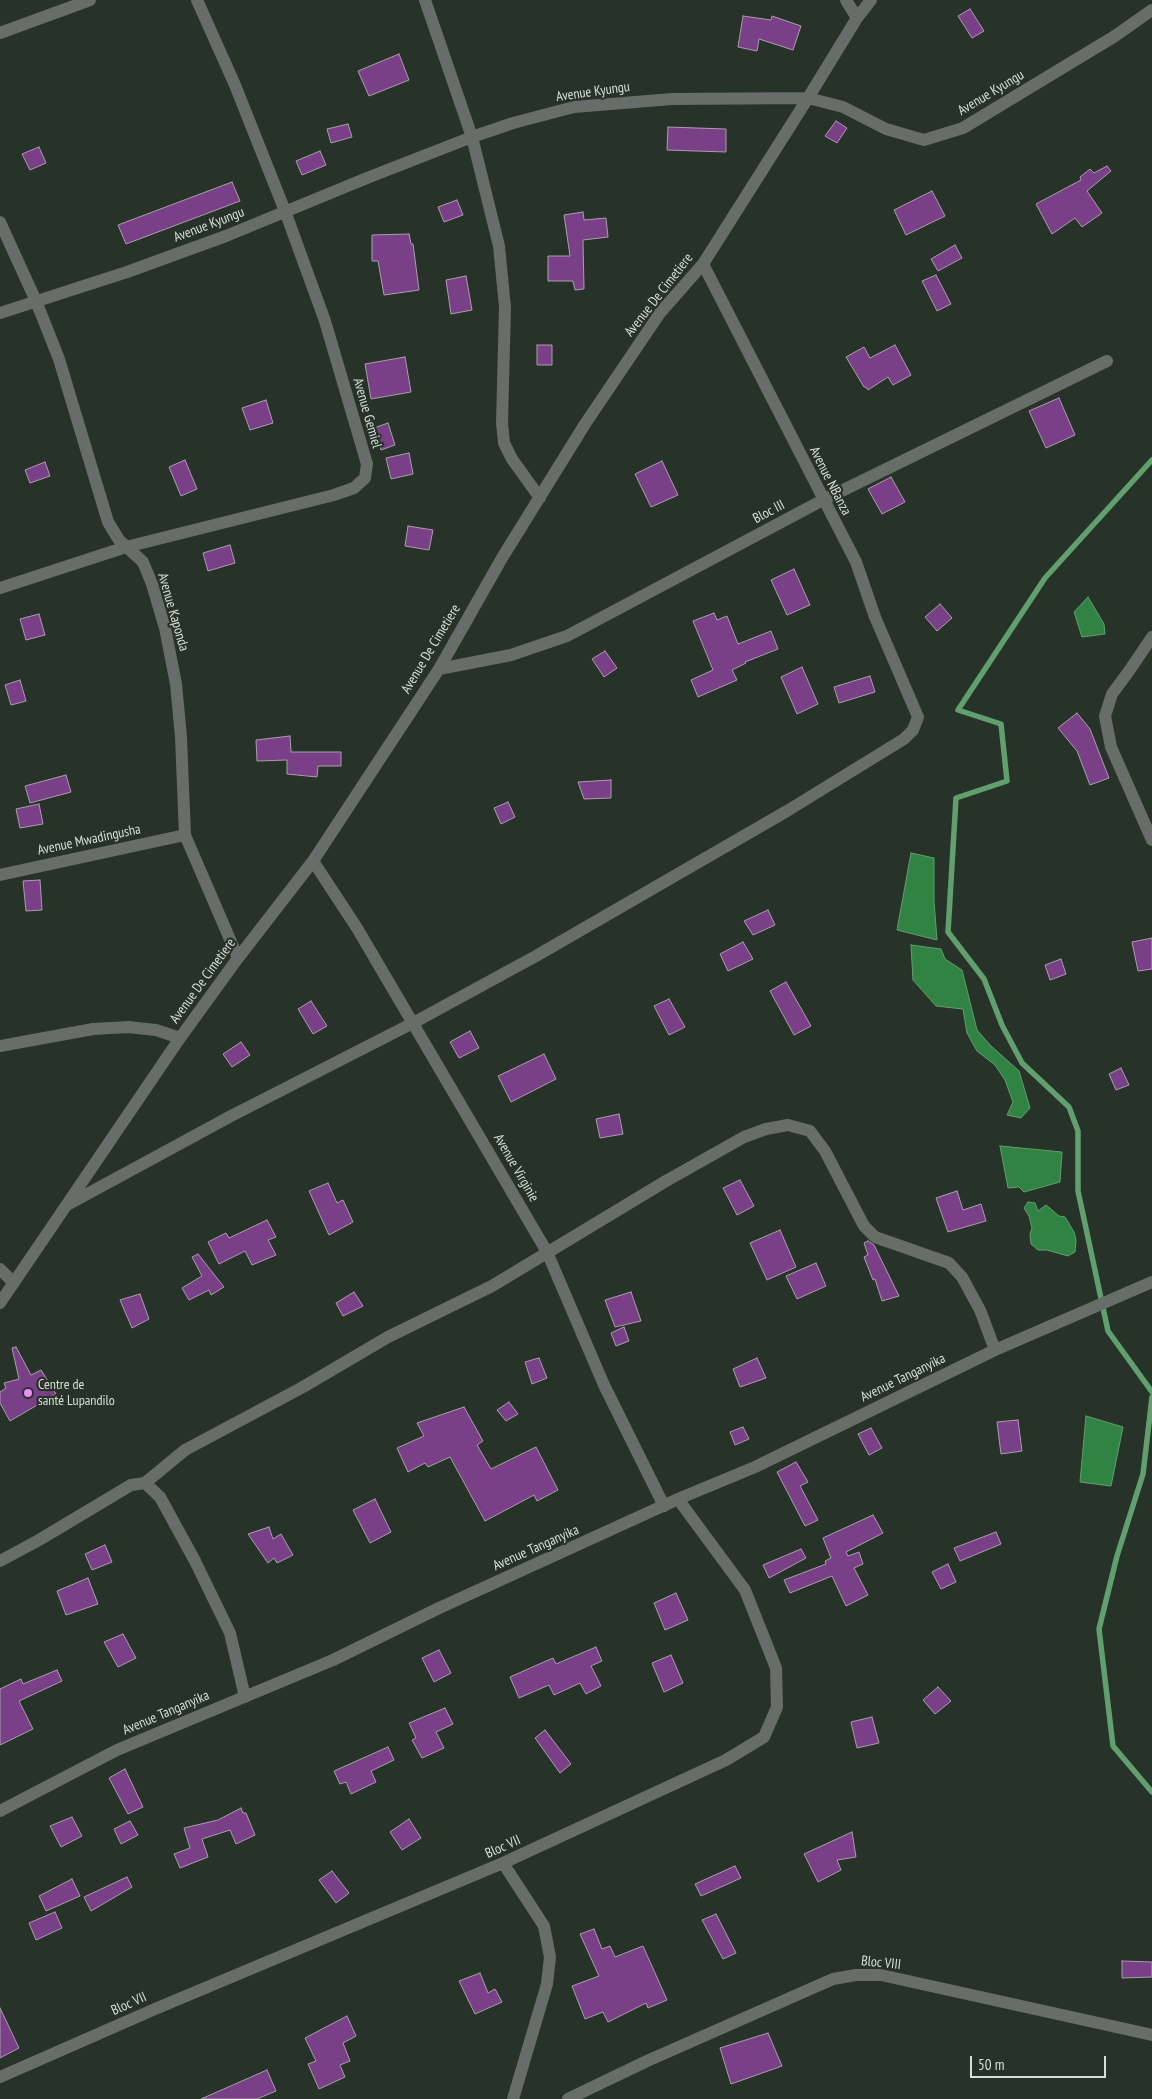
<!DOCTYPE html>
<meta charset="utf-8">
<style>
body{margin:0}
#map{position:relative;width:1152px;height:2099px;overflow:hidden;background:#273328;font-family:"PT Sans Narrow",sans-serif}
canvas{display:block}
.scale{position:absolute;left:970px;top:2056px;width:136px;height:22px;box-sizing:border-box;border:2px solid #d8dfd8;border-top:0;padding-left:6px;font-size:15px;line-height:18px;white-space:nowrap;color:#d8dfd8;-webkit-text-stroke:4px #273328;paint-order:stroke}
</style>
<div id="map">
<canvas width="1152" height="2099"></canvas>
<div class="scale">50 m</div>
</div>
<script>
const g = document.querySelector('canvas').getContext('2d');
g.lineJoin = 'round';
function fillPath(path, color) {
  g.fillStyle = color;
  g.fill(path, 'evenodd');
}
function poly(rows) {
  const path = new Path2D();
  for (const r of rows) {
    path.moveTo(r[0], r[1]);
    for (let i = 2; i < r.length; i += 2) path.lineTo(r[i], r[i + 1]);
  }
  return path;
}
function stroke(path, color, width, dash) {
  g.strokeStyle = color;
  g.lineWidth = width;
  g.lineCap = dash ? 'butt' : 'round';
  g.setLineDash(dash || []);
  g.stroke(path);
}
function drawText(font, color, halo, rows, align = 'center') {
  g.font = font + ' "PT Sans Narrow",sans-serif';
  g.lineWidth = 4.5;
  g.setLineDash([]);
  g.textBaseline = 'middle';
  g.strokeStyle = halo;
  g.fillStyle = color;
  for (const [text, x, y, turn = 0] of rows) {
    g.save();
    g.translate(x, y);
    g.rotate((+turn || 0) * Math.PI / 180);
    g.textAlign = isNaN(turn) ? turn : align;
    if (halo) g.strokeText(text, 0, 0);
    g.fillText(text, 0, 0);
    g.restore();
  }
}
const water = poly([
 [1088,597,1104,624,1105,634,1082,637,1074,612,1088,597],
 [911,853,934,858,934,901,937,940,897,930,911,853],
 [911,945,941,949,945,959,962,970,977,1030,990,1045,1019,1071,1030,1108,1021,1118,1007,1115,1013,1102,1005,1080,995,1065,977,1051,967,1033,963,1009,936,1006,913,980,911,945],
 [1000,1146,1062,1152,1060,1182,1024,1192,1019,1187,1008,1188,1000,1146],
 [1028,1202,1035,1203,1038,1211,1046,1205,1059,1216,1065,1217,1074,1232,1076,1240,1075,1252,1068,1256,1047,1250,1038,1250,1031,1244,1030,1234,1032,1228,1029,1216,1024,1208,1028,1202],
 [1086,1416,1123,1427,1111,1486,1080,1482,1086,1416]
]);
const stream = poly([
 [1152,460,1045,578,958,710,1001,724,1007,781,956,798,948,932,984,979,1002,1025,1022,1063,1069,1107,1078,1131,1078,1191,1108,1331,1152,1392],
 [1152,1397,1143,1474,1117,1556,1099,1629,1113,1746,1152,1792]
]);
const building = poly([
 [970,9,984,31,972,38,958,16,970,9],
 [743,16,771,20,772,16,801,26,793,50,759,39,757,51,738,47,743,16],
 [399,54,409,80,369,96,358,71,399,54],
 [836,121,847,128,837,143,825,136,836,121],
 [348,124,352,137,331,143,327,129,348,124],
 [668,127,726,129,726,152,667,150,668,127],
 [39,147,46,163,30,170,22,154,39,147],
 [320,151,326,165,302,175,296,161,320,151],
 [1107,166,1111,171,1087,191,1102,213,1082,227,1075,218,1052,234,1036,204,1081,180,1080,177,1090,169,1094,173,1107,166],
 [232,182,240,201,126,244,118,225,232,182],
 [932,191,945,216,906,235,894,210,932,191],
 [457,200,463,215,444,222,438,207,457,200],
 [583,212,584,220,606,218,608,237,583,240,584,289,575,290,573,281,548,281,548,256,570,256,564,215,583,212],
 [409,234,411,244,413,244,419,290,384,295,378,261,372,261,372,235,409,234],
 [955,245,962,258,938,271,931,259,955,245],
 [936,275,951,304,937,311,922,281,936,275],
 [466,276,472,310,451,314,446,280,466,276],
 [537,345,552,345,552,365,537,365,537,345],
 [895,345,911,375,893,385,888,377,868,390,866,387,864,387,846,357,864,347,870,358,895,345],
 [405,357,411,392,371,399,365,364,405,357],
 [1059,398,1075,435,1046,448,1029,411,1059,398],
 [266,400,273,423,250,430,242,408,266,400],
 [388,423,395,445,381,450,374,428,388,423],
 [409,453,413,474,391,479,386,458,409,453],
 [185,460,197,489,181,496,169,467,185,460],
 [662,461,678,495,651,507,635,474,662,461],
 [45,462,50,476,30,483,25,470,45,462],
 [891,477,905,502,882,514,868,489,891,477],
 [408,526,433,530,429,550,405,546,408,526],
 [230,545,235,563,208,571,203,553,230,545],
 [794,569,810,605,787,615,771,580,794,569],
 [940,604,952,618,937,631,925,617,940,604],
 [714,613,717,620,727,616,738,644,771,631,778,649,745,662,746,663,732,670,737,680,698,697,691,680,713,670,693,621,714,613],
 [39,614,45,635,26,640,20,619,39,614],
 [605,651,617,668,604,677,592,659,605,651],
 [802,667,818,704,797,714,781,677,802,667],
 [870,676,875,692,839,703,834,687,870,676],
 [20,680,26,701,11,705,5,685,20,680],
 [1077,713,1090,729,1109,778,1090,785,1077,751,1058,728,1077,713],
 [290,736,291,752,341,752,341,766,318,766,317,777,287,774,287,760,257,761,256,740,290,736],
 [66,775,71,792,30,803,25,786,66,775],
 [611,780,611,798,584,799,578,782,611,780],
 [508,802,515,817,501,824,494,808,508,802],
 [39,804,43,824,20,828,16,809,39,804],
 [40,880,42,910,26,911,23,881,40,880],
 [768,910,775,925,753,935,744,921,768,910],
 [1152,938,1152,969,1138,971,1132,942,1152,938],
 [743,942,753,959,728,971,720,954,743,942],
 [1061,959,1066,974,1050,980,1045,965,1061,959],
 [786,982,811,1026,794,1035,770,991,786,982],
 [669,999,685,1027,669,1035,654,1006,669,999],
 [311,1001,327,1026,313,1034,298,1009,311,1001],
 [470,1031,479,1048,459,1058,450,1042,470,1031],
 [241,1042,250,1055,232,1067,223,1054,241,1042],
 [544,1054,556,1079,511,1102,498,1076,544,1054],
 [1121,1068,1129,1085,1116,1090,1109,1074,1121,1068],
 [619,1114,623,1134,600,1138,596,1119,619,1114],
 [740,1180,754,1206,737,1215,723,1188,740,1180],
 [328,1183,337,1203,343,1200,353,1222,329,1235,309,1191,328,1183],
 [957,1191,963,1210,981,1204,986,1221,948,1232,936,1198,957,1191],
 [267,1220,276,1237,268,1240,276,1255,252,1265,245,1251,219,1264,208,1242,226,1233,229,1238,267,1220],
 [780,1230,796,1267,767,1280,750,1243,780,1230],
 [868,1241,874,1245,899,1296,882,1301,875,1279,873,1280,864,1257,868,1255,864,1243,868,1241],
 [198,1254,224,1287,211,1295,209,1290,189,1300,182,1288,202,1276,192,1257,198,1254],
 [816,1263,826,1286,797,1299,786,1276,816,1263],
 [354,1292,363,1306,343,1316,336,1303,354,1292],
 [631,1292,641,1321,615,1327,605,1300,631,1292],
 [140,1294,149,1319,132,1328,120,1300,140,1294],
 [624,1327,629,1341,616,1346,611,1333,624,1327],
 [16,1347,31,1375,41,1370,56,1394,10,1421,0,1403,0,1392,6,1388,4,1383,19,1379,12,1348,16,1347],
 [539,1358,547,1378,532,1384,525,1362,539,1358],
 [757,1358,766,1378,740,1387,733,1369,757,1358],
 [509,1402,518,1414,506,1421,497,1410,509,1402],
 [464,1407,483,1441,477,1445,491,1469,536,1447,558,1490,537,1501,534,1495,485,1521,450,1457,428,1467,425,1463,408,1472,397,1448,424,1436,417,1423,464,1407],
 [1018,1420,1022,1451,1001,1454,997,1422,1018,1420],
 [743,1427,749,1439,735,1445,730,1432,743,1427],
 [871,1428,882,1448,869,1455,858,1434,871,1428],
 [796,1462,808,1482,800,1486,818,1520,805,1526,777,1472,796,1462],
 [375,1499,391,1532,370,1543,353,1510,375,1499],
 [873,1515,883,1533,846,1552,848,1556,859,1552,863,1564,854,1568,868,1595,846,1606,832,1576,790,1593,784,1580,826,1564,825,1561,831,1558,823,1538,873,1515],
 [269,1527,273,1539,281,1534,293,1555,277,1563,274,1558,268,1563,248,1534,269,1527],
 [996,1532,1001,1544,960,1561,954,1548,996,1532],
 [105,1545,112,1562,92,1570,85,1554,105,1545],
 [801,1549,806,1558,769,1578,763,1565,801,1549],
 [948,1564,956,1582,941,1589,932,1572,948,1564],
 [88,1578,98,1604,66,1615,57,1591,88,1578],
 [676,1593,688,1620,665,1630,654,1603,676,1593],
 [123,1634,136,1658,118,1667,104,1642,123,1634],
 [596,1647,602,1661,591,1666,601,1686,586,1694,580,1683,554,1695,549,1685,519,1698,510,1677,553,1658,556,1664,596,1647],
 [439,1650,451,1673,434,1682,422,1658,439,1650],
 [671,1655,683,1683,664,1692,652,1663,671,1655],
 [57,1670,62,1681,19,1701,33,1729,0,1745,0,1689,21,1679,23,1684,57,1670],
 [938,1687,951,1701,935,1714,923,1700,938,1687],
 [445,1708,453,1724,436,1732,444,1748,422,1758,412,1740,416,1738,409,1723,445,1708],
 [872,1717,879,1743,857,1748,851,1722,872,1717],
 [545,1730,571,1764,560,1773,535,1738,545,1730],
 [388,1747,394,1760,371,1771,376,1782,351,1794,346,1782,340,1784,334,1771,388,1747],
 [125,1769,143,1807,128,1814,109,1778,125,1769],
 [241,1808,243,1813,246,1813,255,1835,236,1844,230,1830,202,1839,208,1857,180,1868,174,1854,190,1848,184,1828,218,1820,241,1808],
 [72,1817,82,1836,61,1847,50,1826,72,1817],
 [409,1819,421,1838,402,1850,390,1832,409,1819],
 [130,1821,138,1835,121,1844,114,1829,130,1821],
 [852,1832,856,1857,837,1860,841,1870,818,1882,804,1854,852,1832],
 [735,1866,741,1878,701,1896,695,1884,735,1866],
 [332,1871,349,1893,336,1903,319,1880,332,1871],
 [127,1877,132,1887,91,1911,84,1897,127,1877],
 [72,1879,80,1896,46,1911,39,1896,72,1879],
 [55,1912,62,1928,36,1940,29,1923,55,1912],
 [716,1914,736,1953,723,1959,702,1920,716,1914],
 [594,1929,602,1949,610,1946,615,1957,643,1946,667,2000,648,2008,646,2003,608,2022,603,2012,585,2019,572,1986,599,1976,580,1934,594,1929],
 [1122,1961,1152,1962,1152,1977,1122,1978,1122,1961],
 [480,1973,488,1993,495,1989,502,2002,475,2014,459,1981,480,1973],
 [0,2008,19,2048,0,2058,0,2008],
 [347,2016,356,2036,343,2043,350,2061,340,2065,345,2077,319,2089,308,2064,316,2061,305,2038,347,2016],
 [768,2033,782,2066,731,2084,720,2048,768,2033],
 [267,2070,276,2091,257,2099,201,2099,267,2070]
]);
const minor = poly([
 [425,0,472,137,499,246,505,307,502,423,504,443,512,459,540,498],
 [846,0,857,18],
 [0,33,90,0],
 [0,222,36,301,59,359,108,522,119,540,143,562,152,584,165,628,176,684,181,737,185,835,238,958],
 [0,313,127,272,226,236,367,178,472,137,513,123,574,107,672,99,808,98,843,107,886,129,924,140,963,128,1115,36,1152,10],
 [0,588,126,547,334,495,354,488,365,478,367,464,325,321,285,211,235,85,197,0],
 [1152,637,1129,671,1112,694,1105,716,1111,747,1152,840],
 [439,669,511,655,567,636,823,500,1107,361],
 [313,861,357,928,547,1252,604,1385,664,1506],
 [0,875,185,835],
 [0,1046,93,1029,128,1027,156,1030,180,1038],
 [67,1205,231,1116,413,1023,536,956,787,811,904,739,913,730,918,717,875,617,856,562,703,264],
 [0,1269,14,1283],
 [0,1303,180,1038,238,958,313,861,439,669,502,558,585,424,660,313,703,264,808,98,857,18,871,0],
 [145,1483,185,1450,303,1387,388,1337,492,1286,666,1181,744,1137,766,1129,788,1125,810,1131,825,1151,864,1226,875,1237,949,1263,962,1277,980,1310,995,1350],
 [0,1561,39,1540,131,1485,145,1483,160,1497,195,1561,230,1633,245,1697],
 [0,1811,117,1750,333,1660,437,1609,678,1499,755,1467,995,1350,1152,1282],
 [503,1863,544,1926,550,1957,547,1984,513,2099],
 [0,2077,155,2009,503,1863,726,1760,764,1737,777,1707,776,1668,745,1590,678,1499],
 [568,2099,647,2061,833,1979,856,1975,881,1975,1152,2035]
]);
const markers = [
 [28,1393,5,"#e98efe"]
];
const streetNames = [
 ["Avenue Kyungu",593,92,-8],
 ["Avenue Kyungu",991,93,-31],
 ["Avenue Kyungu",209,225,-21],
 ["Avenue De Cimetiere",659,295,-52],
 ["Avenue Gemiel",367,413,74],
 ["Avenue NBanza",830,481,63],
 ["Bloc III",769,512,-28],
 ["Avenue Kaponda",173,612,74],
 ["Avenue De Cimetiere",431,649,-59],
 ["Avenue Mwadingusha",89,840,-12],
 ["Avenue De Cimetiere",203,981,-54],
 ["Avenue Virginie",516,1168,60],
 ["Avenue Tanganyika",903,1378,-26],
 ["Avenue Tanganyika",536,1548,-24],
 ["Avenue Tanganyika",166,1713,-23],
 ["Bloc VII",503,1847,-24],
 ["Bloc VIII",881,1963,6],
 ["Bloc VII",129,2004,-24]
];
const poiNames = [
 ["Centre de",38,1385],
 ["santé Lupandilo",38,1401]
];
fillPath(water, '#308342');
stroke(water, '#629f6f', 1);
stroke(stream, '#629f6f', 5.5);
fillPath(building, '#794087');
stroke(building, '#aa9ead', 1);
stroke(minor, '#676d68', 12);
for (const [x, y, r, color] of markers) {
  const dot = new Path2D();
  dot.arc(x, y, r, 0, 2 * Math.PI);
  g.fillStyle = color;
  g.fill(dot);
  stroke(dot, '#273328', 2);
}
drawText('14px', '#d8dfd8', '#273328', streetNames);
drawText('14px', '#d8dfd8', '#273328', poiNames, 'left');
</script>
